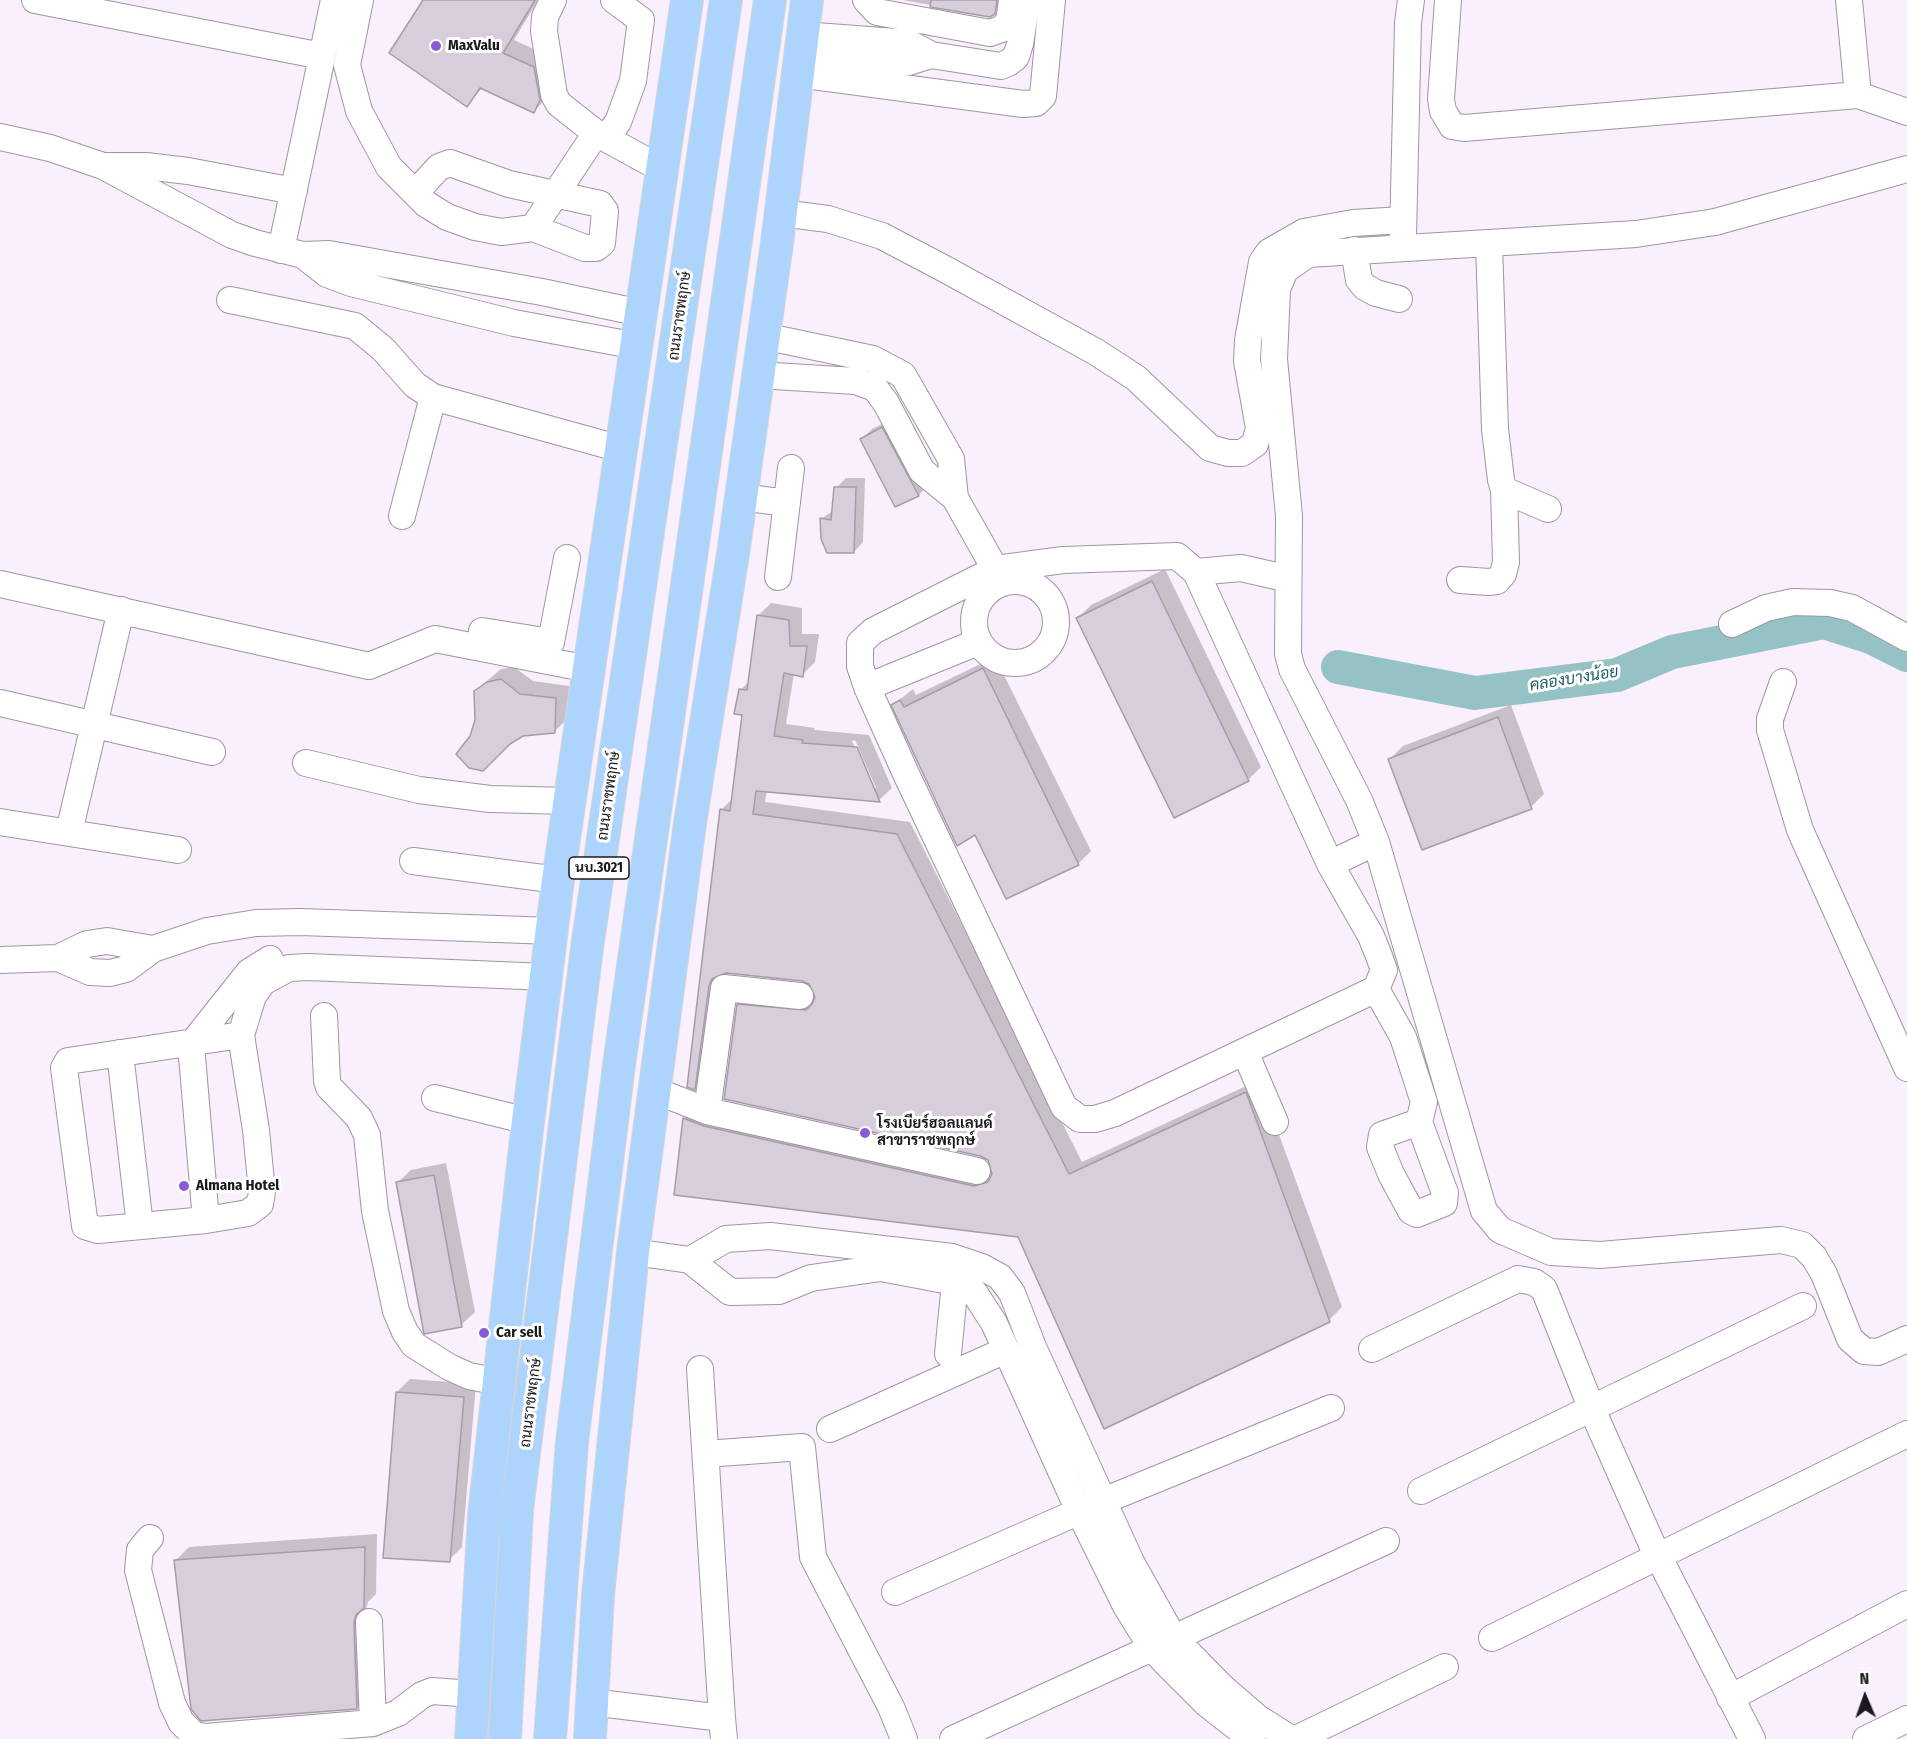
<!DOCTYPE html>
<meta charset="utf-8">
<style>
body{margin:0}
#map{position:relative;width:1907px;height:1739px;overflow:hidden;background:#faeffc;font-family:"Fira Sans Condensed",sans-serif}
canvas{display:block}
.north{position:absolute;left:1835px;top:1667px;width:60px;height:60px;-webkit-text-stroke:4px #fff;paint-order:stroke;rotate:358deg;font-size:16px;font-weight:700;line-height:24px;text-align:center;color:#1c191d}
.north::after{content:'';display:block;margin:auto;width:21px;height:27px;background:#1c191d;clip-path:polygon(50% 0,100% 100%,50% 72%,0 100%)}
</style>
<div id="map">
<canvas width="1907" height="1739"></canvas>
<div class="north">N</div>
</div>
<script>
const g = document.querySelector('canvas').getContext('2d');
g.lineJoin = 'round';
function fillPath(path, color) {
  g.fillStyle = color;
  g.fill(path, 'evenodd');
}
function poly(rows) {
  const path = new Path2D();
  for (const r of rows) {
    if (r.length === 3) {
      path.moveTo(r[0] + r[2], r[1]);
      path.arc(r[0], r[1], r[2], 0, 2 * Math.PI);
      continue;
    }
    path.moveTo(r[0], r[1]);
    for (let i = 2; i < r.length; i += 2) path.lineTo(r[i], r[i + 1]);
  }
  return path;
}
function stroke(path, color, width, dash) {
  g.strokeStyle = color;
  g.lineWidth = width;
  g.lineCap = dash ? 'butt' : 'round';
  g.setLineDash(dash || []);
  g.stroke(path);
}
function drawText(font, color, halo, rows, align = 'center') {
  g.font = font + ' "Fira Sans Condensed",Sarabun,sans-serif';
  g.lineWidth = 6;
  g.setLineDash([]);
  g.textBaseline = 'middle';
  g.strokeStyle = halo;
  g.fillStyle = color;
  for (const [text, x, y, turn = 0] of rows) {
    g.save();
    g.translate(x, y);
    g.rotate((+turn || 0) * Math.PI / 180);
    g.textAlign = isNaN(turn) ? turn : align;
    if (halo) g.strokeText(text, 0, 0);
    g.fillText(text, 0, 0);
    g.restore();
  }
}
const shadow = poly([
 [425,0,538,0,514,40,547,55,547,98,534,111,483,87,467,105],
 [903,0,1007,0,990,16],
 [892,419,928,485,919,495,896,505,862,439,872,429],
 [846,478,865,478,863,542,854,552,821,519,834,510,836,488],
 [1165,569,1261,767,1248,780,1078,618,1091,605],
 [771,603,802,608,802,634,819,634,815,662,802,675,794,673,786,724,815,728,814,730,869,735,892,788,879,800,767,791,765,802,910,822,1082,1162,1259,1080,1342,1307,1329,1320,1019,1236,676,1193,685,1118,698,1106,987,1173,993,1172,989,1159,738,1005,751,992,817,997,810,983,803,980,721,973,707,1076,694,1088,721,810,733,798,744,714,741,690,749,681,758,616],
 [855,740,876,788,872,788,852,741],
 [995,657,1091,851,1079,863,1007,897,975,833,893,705,913,689,916,695],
 [514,667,533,681,569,686,568,718,555,731,471,737,477,721,475,691,501,669],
 [1511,705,1544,794,1531,807,1390,759,1403,746],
 [446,1163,475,1312,461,1325,397,1183,411,1170],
 [410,1379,476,1384,462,1547,449,1560,397,1392],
 [377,1534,376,1594,368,1602,366,1609,370,1695,357,1708,176,1560,189,1547]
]);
const river = poly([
 [1338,667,1475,693,1617,675,1672,652,1824,622,1871,637,1907,655]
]);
const building = poly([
 [423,0,535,0,503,53,534,67,540,100,534,113,480,88,467,107,389,53,423,0],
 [931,0,997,0,995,14,990,17,930,7,931,0],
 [882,427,919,496,895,507,860,439,882,427],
 [834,487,856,487,854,553,827,553,821,539,820,518,831,520,834,487],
 [1152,581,1249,781,1174,818,1076,618,1152,581],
 [757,615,789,620,790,646,807,646,803,677,784,673,774,736,803,740,802,743,857,747,880,802,756,791,753,814,897,834,1069,1174,1246,1092,1330,1322,1104,1429,1018,1237,674,1195,683,1118,704,1126,974,1186,988,1182,992,1174,988,1160,980,1156,724,1099,737,1004,806,1010,812,1004,815,997,809,984,802,981,726,973,712,979,709,986,695,1090,687,1087,720,809,730,811,742,715,734,714,739,689,747,690,757,615],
 [983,668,1079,865,1006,899,975,835,957,846,891,705,900,700,904,707,983,668],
 [501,679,520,694,556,698,555,733,523,736,510,744,483,771,469,768,456,754,470,736,475,720,474,691,487,682,501,679],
 [1498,717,1532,809,1422,850,1388,759,1498,717],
 [434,1175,462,1327,424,1334,396,1182,434,1175],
 [396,1392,464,1397,450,1562,383,1558,396,1392],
 [365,1547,364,1608,356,1615,354,1623,357,1709,201,1721,191,1709,174,1560,365,1547]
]);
const minor = poly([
 [35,0,322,56],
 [360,0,347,65,359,111,389,167,426,204,447,217,475,227,501,232,533,228,596,133],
 [553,0,545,17,544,31,554,95,559,104,596,133,649,162,663,165],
 [866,0,877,12,990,33,1001,29,1009,22,1012,0],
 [1448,0,1441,99,1443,111,1452,126,1464,128,1858,95,1907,112],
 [1849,0,1858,95],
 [800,54,908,62,931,55,909,43,802,35],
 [931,55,1001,66,1008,63,1016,57,1020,44,1027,0],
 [798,74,1023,104,1036,103,1043,96,1052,0],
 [0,137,50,148,103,166,232,235,255,243,303,255,329,254,542,292,641,313],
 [606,138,618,122,633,81,641,20,614,0],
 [106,166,146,166,188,171,294,191],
 [1907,169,1715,222,1636,234,1308,254,1285,270,1277,289,1274,359,1289,516,1288,654,1292,669,1359,800,1376,842,1484,1211,1500,1230,1551,1252,1600,1255,1781,1240,1802,1245,1814,1257,1824,1274,1850,1339,1864,1351,1878,1352,1907,1339],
 [415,193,439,167,450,163,509,184,600,204,605,211,602,243,596,248,585,248,533,228],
 [781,213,828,219,882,236,943,268,1096,352,1136,378,1210,448,1228,453,1242,453,1255,444,1259,428,1247,361,1248,340,1262,262,1269,252,1304,232,1353,223,1403,220],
 [1403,236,1408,23,1411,0],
 [1489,243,1495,429,1501,480,1504,490,1548,509],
 [281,250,334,0],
 [1354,250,1359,280,1365,287,1376,293,1399,299],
 [303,255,327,274,351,283,514,323,637,346],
 [230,300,355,326,383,349,415,385,433,397,621,449],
 [763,336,873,359,903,375,951,459,955,498],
 [757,375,856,381,875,388,886,403,922,471,955,498,1003,583],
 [741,497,787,503],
 [402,516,433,397],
 [1196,572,1241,568,1276,576],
 [778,577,791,468],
 [1460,580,1489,582,1497,581,1503,574,1506,562,1504,490],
 [1015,622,41],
 [0,584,369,666,435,639,589,669],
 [1732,624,1766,608,1793,602,1830,603,1852,608,1907,638],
 [482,631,551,642,567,558],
 [1783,682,1770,719,1770,730,1800,830,1907,1068],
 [867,687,978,642],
 [0,703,212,752],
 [306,763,419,790,490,799,570,801],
 [0,822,178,850],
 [69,832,121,610],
 [413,861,558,880],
 [1330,864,1196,572,1177,556,1063,560,996,569,873,631,860,643,860,666,867,687,907,776,1064,1107,1080,1119,1095,1119,1115,1113,1376,989,1384,970,1379,956,1371,936,1330,864,1376,842],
 [58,958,90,972,110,973,126,969,153,949,207,931,256,923,301,922,553,931],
 [0,960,58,958,87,944,107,941,153,949],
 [1376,989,1403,1037,1424,1102,1419,1122,1382,1135,1380,1147,1391,1174,1411,1211,1417,1214,1444,1203,1445,1193,1419,1122],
 [324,1016,327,1081,329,1087,359,1118,367,1135,375,1211,396,1311,405,1332,414,1345,449,1367,469,1376,499,1382],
 [241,1035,68,1061,64,1068,85,1226,98,1230,206,1220,248,1213,260,1204,262,1192,256,1130,241,1035,253,996,263,982,289,968,308,967,547,977],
 [1245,1052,1275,1122],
 [120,1053,140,1226],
 [654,1090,707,1111,977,1171],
 [435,1098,528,1121],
 [707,1111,724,988,800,996],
 [206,1220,191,1045,249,972,270,959],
 [633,1252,690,1260,730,1292,779,1291,811,1278,881,1268,955,1282,974,1292,994,1323,1079,1511,1126,1606,1152,1648,1165,1662,1207,1704,1252,1739],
 [690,1260,726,1239,770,1236,952,1257,982,1267,1000,1277,1012,1293,1033,1347,1131,1562,1173,1637,1222,1687,1258,1718,1291,1739],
 [1372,1349,1518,1279,1534,1282,1544,1289,1591,1407,1651,1542,1752,1739],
 [948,1354,955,1282],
 [700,1369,722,1718],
 [830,1429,1006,1350],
 [706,1454,802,1447,813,1557,891,1707,904,1739],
 [1421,1491,1803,1306],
 [150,1538,140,1550,138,1570,172,1703,181,1722,194,1735,205,1737,373,1723,398,1713,422,1695,432,1691,473,1694],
 [895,1592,1103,1501,1331,1408],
 [369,1622,373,1723],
 [1492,1638,1907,1434],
 [1730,1698,1907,1604],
 [591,1702,722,1718,724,1739],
 [953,1739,1386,1541],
 [1296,1739,1445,1667],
 [1866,1739,1907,1719]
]);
const major = poly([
 [471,1739,484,1516,528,1121,558,880,687,0],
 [505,1739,517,1510,587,948,726,0],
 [550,1739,572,1442,619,1065,770,0],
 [590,1739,598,1595,633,1252,690,823,733,554,777,243,807,0]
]);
const markers = [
 [436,46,6,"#885cd6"],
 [865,1133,6,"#885cd6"],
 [184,1186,6,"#885cd6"],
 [484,1333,6,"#885cd6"]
];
const shields = [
 [599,868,60]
];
const shieldNames = [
 ["นบ.3021",599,868]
];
const poiNames = [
 ["MaxValu",448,46],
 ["โรงเบียร์ฮอลแลนด์",877,1124],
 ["สาขาราชพฤกษ์",877,1141],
 ["Almana Hotel",196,1186],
 ["Car sell",496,1333]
];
const streetNames = [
 ["ถนนราชพฤกษ์",680,316,-82],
 ["ถนนราชพฤกษ์",609,796,-82],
 ["ถนนราชพฤกษ์",531,1403,-83]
];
const waterNames = [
 ["คลองบางน้อย",1574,679,-9]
];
fillPath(shadow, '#0003');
stroke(river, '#95c3c5', 34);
fillPath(building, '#d8cdda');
stroke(building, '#a69ca8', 1.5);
stroke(minor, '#9f95a1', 28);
stroke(major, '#d6d6d6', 34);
stroke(minor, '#fff', 26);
stroke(major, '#add4fc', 32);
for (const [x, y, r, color] of markers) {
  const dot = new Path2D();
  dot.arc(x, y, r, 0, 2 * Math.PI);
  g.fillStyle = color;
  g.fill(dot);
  stroke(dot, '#fff', 2);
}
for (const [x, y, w] of shields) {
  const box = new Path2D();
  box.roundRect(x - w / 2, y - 11, w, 22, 4.5);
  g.fillStyle = '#fff';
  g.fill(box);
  stroke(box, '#1c191d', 1.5);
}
drawText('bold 14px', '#1c191d', null, shieldNames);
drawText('bold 15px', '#1c191d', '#fff', poiNames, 'left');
drawText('15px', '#1c191d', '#fff', streetNames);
drawText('italic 16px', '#205f62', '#fff', waterNames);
</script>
